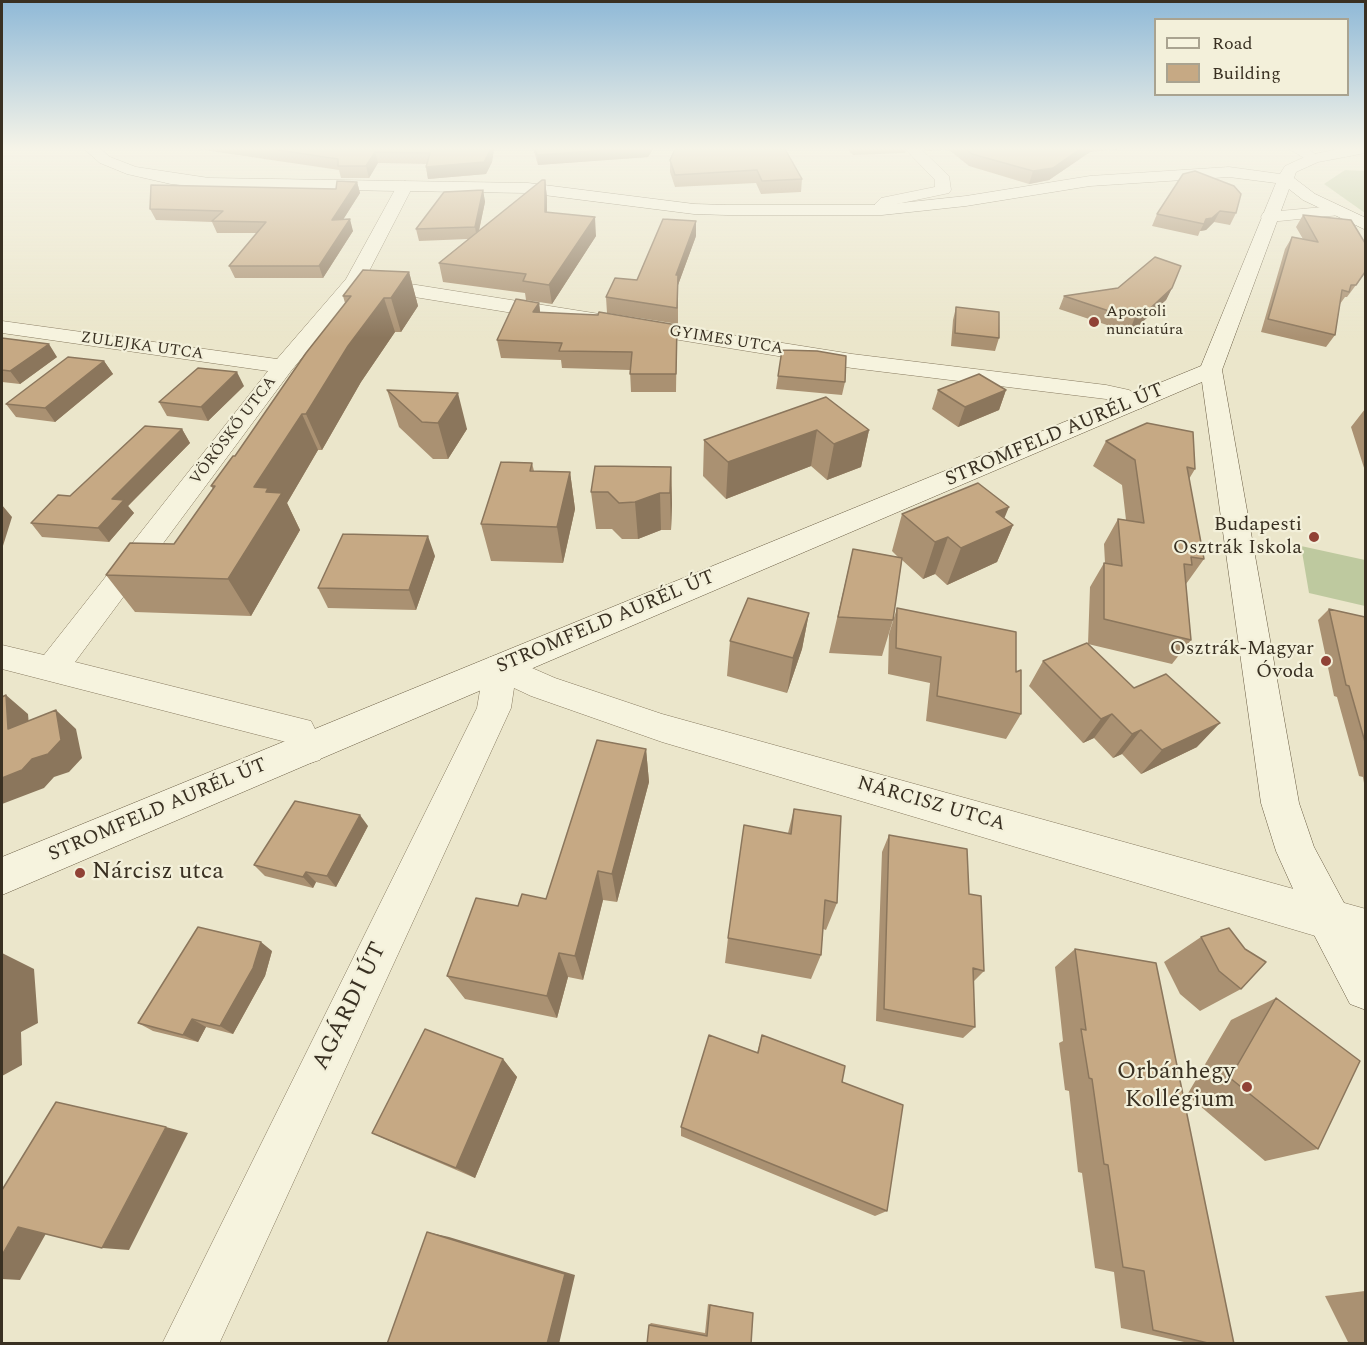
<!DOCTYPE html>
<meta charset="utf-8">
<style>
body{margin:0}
#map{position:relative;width:1367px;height:1345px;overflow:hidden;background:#ebe6cb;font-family:Spectral,serif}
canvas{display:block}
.frame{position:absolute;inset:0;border:3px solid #393022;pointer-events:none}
.legend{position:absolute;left:1154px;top:18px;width:195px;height:78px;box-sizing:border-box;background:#f3f0da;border:2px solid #a9a390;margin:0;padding:8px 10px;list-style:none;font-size:18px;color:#393022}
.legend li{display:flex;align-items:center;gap:12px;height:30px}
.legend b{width:30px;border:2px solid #a9a390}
</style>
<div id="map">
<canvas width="1367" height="1345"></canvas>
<div class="frame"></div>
<ul class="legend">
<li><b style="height:8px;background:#f6f3de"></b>Road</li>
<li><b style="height:16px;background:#c6a984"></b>Building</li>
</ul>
</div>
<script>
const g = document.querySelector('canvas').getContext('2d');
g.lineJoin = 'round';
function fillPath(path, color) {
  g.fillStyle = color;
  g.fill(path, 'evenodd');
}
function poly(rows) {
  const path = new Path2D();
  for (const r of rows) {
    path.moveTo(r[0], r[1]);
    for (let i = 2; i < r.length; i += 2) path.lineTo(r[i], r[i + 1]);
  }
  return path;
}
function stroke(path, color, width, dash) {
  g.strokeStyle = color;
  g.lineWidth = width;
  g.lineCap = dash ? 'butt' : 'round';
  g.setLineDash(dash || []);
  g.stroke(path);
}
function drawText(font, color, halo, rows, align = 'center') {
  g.font = font + ' Spectral,serif';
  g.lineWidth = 4.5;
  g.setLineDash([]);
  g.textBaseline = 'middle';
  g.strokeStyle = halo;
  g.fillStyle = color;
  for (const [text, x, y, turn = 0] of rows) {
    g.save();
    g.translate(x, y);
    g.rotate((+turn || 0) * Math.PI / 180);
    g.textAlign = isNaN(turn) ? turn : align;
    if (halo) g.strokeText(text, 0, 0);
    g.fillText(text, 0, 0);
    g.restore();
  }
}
const green = poly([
 [1345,170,1365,171,1365,213,1324,184],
 [1301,546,1365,560,1365,606,1309,593]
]);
const street = poly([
 [905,149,921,149,949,176,951,190,949,193,892,205,888,214,876,214,874,210,875,204,881,198,935,187,935,180,905,149],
 [1289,149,1308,149,1321,158,1319,161,1309,161,1289,149],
 [405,181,413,186,366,277,852,354,1106,385,1129,390,1142,398,1146,403,1142,408,1134,410,1106,399,852,368,359,288,291,371,75,662,311,721,325,749,320,760,307,764,294,760,286,742,2,669,2,645,44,655,268,371,2,333,2,321,277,359,346,279,397,186,405,181],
 [1334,206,1340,207,1342,211,1340,215,1269,222,1263,221,1261,217,1263,213,1269,212,1334,206],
 [500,654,555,678,662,714,1366,909,1366,951,662,742,531,696,514,688,511,708,219,1344,162,1344,477,708,484,667,488,658,500,654]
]);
const secondary = poly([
 [84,149,101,149,110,157,136,167,209,178,528,183,694,204,727,205,882,205,966,196,1090,176,1229,167,1280,174,1285,166,1309,155,1338,149,1366,149,1366,153,1318,162,1296,172,1294,178,1315,194,1366,218,1366,230,1303,200,1289,189,1222,370,1299,803,1314,847,1366,944,1366,1010,1350,1004,1312,931,1276,851,1261,803,1202,382,2,895,2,857,1201,366,1276,183,1229,177,1090,186,966,206,882,215,727,215,694,214,528,193,209,188,171,184,127,174,100,163,84,149]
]);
const wall = poly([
 [197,149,494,149,492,162,486,174,428,179,426,167,427,164,378,163,369,178,341,178,339,170],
 [533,149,653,149,648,157,538,165],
 [675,149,802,179,801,192,761,194,756,183,675,187,670,172,670,160],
 [847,149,906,149,905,153,853,155],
 [924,149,1123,149,1090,152,1049,180,1029,184,969,166,949,150,927,151],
 [1183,174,1236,213,1230,225,1214,222,1206,230,1200,231,1198,236,1152,226,1157,214],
 [545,180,547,198,547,212,596,236,552,304,526,300,525,293,443,282,439,263,468,239,419,241,416,229,483,190,485,202,479,231],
 [357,182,360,193,343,219,353,231,323,278,235,278,229,266,257,233,217,233,212,222,156,220,150,209,336,189],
 [1303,215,1365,273,1347,297,1345,297,1340,304,1335,335,1326,347,1261,332,1285,249,1292,237,1303,239,1296,227],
 [696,236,678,285,678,324,607,313,606,297,637,280],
 [409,272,418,306,401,332,395,332,361,382,322,450,318,450,287,503,300,530,251,616,135,612,106,575,174,544,213,489,211,486,235,456,345,303,343,296],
 [1172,288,1166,300,1136,328,1130,330,1116,328,1059,309,1064,296],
 [539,303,540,312,677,325,676,392,631,392,630,370,562,368,561,360,501,358,497,340],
 [956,307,999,338,995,351,951,346,953,320],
 [2,338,57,357,20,384,2,382],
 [104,361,113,374,55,422,16,417,6,404],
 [778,376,845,382,842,395,776,389],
 [244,386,208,421,167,416,159,402],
 [387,390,467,429,448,459,433,459,399,427],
 [938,390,1006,390,999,410,958,427,932,409],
 [826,397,869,430,861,467,827,480,811,466,726,499,703,476,704,440],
 [1365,409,1365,471,1351,427],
 [182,429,190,443,128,506,134,513,109,542,42,537,31,523,70,496],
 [1106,441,1195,469,1189,479,1204,559,1186,584,1191,640,1172,664,1088,644,1090,587,1104,563,1105,563,1104,544,1118,519,1126,520,1122,485,1093,466],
 [532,463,534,471,570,472,575,509,563,563,491,561,481,524],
 [671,467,672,504,671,530,661,530,638,539,622,539,612,529,596,529,591,492],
 [902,514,1004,518,1013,525,997,562,947,585,935,574,923,579,902,560,893,620,882,656,829,653,853,549,898,557,892,551],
 [435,556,416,610,328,608,318,588],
 [897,608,1016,672,1021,714,1006,739,926,721,930,683,888,674,889,634],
 [1329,609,1365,617,1365,789,1363,777,1359,776,1337,697,1334,696,1318,620],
 [809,613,802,649,787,693,727,676,730,641],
 [1043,661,1197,747,1141,774,1122,754,1113,758,1094,738,1083,743,1029,686],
 [646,749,649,782,617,902,603,900,583,980,568,977,557,1018,465,999,447,976,518,906,546,899],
 [794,809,837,903,826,930,823,929,821,955,811,979,725,963,728,938,788,833],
 [368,826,336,887,316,882,313,888,265,876,254,865],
 [889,835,969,894,984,971,973,982,975,1027,963,1038,876,1021,882,852],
 [1201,937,1241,989,1200,1011,1180,994,1164,962],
 [1075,949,1234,1344,1193,1344,1121,1328,1114,1272,1095,1268,1082,1173,1078,1172,1069,1091,1065,1090,1059,1043,1063,1041,1055,967],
 [272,951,265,976,233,1034,206,1027,198,1042,153,1031,138,1023],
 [1276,998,1318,1149,1265,1161,1187,1095,1231,1020],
 [762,1035,842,1082,887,1211,875,1216,681,1136,681,1127,757,1053],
 [503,1059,517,1077,475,1178,398,1145,372,1133],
 [1365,1291,1365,1344,1349,1344,1325,1296],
 [708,1304,753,1313,751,1344,647,1344,649,1325,651,1323,705,1333]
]);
const shadedWall = poly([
 [491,149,494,149,492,162,486,174,428,179,426,167],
 [619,149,653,149,648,157,538,165,537,155],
 [1080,149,1091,149,1090,152,1049,180,1029,184,1033,171],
 [375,152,378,163,369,178,366,166],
 [545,180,547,198,547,230,545,212],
 [357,182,360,193,336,231,332,220],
 [483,190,485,202,477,239,475,227],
 [1220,211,1214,222,1206,230,1200,231,1206,219],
 [595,217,596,236,552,304,549,285],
 [350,219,353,231,323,278,319,266],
 [696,221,696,236,678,285,678,324,678,285,676,275],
 [409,272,418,306,401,332,391,298],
 [1172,288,1166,300,1136,328,1130,330,1135,317],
 [384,298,395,332,361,382,322,450,306,414,348,346],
 [539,303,541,320,533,312],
 [49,344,57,357,20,384,10,371],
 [104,361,113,374,55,422,45,408],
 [237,372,244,386,208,421,201,407],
 [1006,390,999,410,958,427,965,407],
 [458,393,467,429,448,459,438,423],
 [302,414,318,450,287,503,300,530,251,616,228,579,254,487],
 [182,429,190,443,128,506,134,513,109,542,98,528,112,499],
 [817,430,811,466,726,499,728,462],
 [869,430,861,467,827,480,834,444],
 [671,467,672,504,671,530,670,493],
 [570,472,575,509,563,563,557,527],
 [660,493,661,530,638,539,635,502],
 [2,505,12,517,2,549],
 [1009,507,999,531,1013,525,997,562,947,585,961,548,996,512],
 [428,536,435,556,416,610,409,590],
 [948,537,935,574,923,579,935,542],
 [809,613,802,649,787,693,793,658],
 [6,695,28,714,31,748,8,729],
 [56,710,76,729,82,758,69,772,54,777,44,788,2,804,2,778],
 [1112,714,1094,738,1083,743,1101,719],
 [1220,723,1197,747,1141,774,1162,750],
 [1141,730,1122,754,1113,758,1132,734],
 [646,749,649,782,617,902,612,874],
 [360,815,368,826,336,887,327,876],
 [598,871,603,900,583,980,575,956],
 [306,872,316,882,313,888,303,877],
 [261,942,272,951,265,976,233,1034,220,1026],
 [2,953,34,969,38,1023,21,1032,22,1065,2,1076],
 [559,953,568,977,557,1018,547,996],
 [192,1019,206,1027,198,1042,183,1035],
 [503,1059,517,1077,475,1178,456,1168],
 [166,1127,188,1133,129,1250,102,1248],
 [18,1227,48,1230,20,1280,2,1279,2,1255],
 [427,1232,449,1237,575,1275,559,1344,547,1344]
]);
const building = poly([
 [272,149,491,149,484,162,426,167,430,153,375,152,366,166,338,166,338,159,272,149],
 [535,149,619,149,537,155,535,149],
 [675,149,785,149,802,179,762,181,757,170,675,175,670,160,675,149],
 [966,149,1080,149,1053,168,1033,171,972,154,966,149],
 [1195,171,1234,186,1241,194,1236,213,1220,211,1212,218,1206,219,1204,224,1157,214,1183,174,1195,171],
 [542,180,545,180,545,212,595,217,549,285,523,281,526,274,439,263,542,180],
 [337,181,357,182,332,220,350,219,319,266,229,266,266,222,212,221,223,211,150,209,151,185,336,189,337,181],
 [483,190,475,227,416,229,444,192,483,190],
 [1303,215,1351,220,1365,243,1365,272,1356,285,1351,285,1349,292,1342,290,1335,335,1268,319,1292,237,1318,242,1303,215],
 [663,219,696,221,676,275,678,275,677,308,606,297,615,278,637,280,663,219],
 [1155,257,1181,266,1172,288,1142,316,1135,317,1121,315,1064,296,1118,288,1155,257],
 [363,270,409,272,391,298,384,298,348,346,306,414,302,414,254,487,268,488,266,492,282,493,228,579,106,575,130,543,174,544,215,486,211,486,233,456,235,456,306,353,351,296,343,296,363,270],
 [516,299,539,303,533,312,598,315,599,312,677,325,676,374,630,374,632,352,559,351,562,343,497,340,516,299],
 [956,307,999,312,999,338,955,333,956,307],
 [2,338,49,344,10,371,2,370,2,338],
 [782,350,817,351,846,356,845,382,778,376,782,350],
 [68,357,104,361,45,408,6,404,68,357],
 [198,368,237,372,201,407,159,402,198,368],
 [979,374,1006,390,965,407,938,390,979,374],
 [387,390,458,393,438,423,422,422,387,390],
 [826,397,869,430,834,444,817,430,728,462,704,440,826,397],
 [1147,423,1193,432,1195,469,1187,467,1204,559,1191,557,1192,565,1184,564,1191,640,1104,619,1104,563,1122,566,1118,519,1144,523,1135,460,1106,441,1147,423],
 [145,426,182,429,112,499,124,500,98,528,31,523,58,495,70,496,145,426],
 [501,462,532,463,530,471,570,472,557,527,481,524,501,462],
 [595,466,671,467,670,493,660,493,635,502,619,503,608,492,591,492,595,466],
 [978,483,1009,507,996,512,1013,525,961,548,948,537,935,542,902,514,978,483],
 [343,534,428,536,409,590,318,588,343,534],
 [853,549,902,558,893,620,838,617,853,549],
 [748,598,809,613,793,658,730,641,748,598],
 [897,608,1016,632,1016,672,1021,670,1021,714,937,696,941,657,896,648,897,608],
 [1329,609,1365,617,1365,742,1349,686,1346,685,1329,609],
 [1087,643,1134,688,1166,674,1220,723,1162,750,1141,730,1132,734,1112,714,1101,719,1043,661,1087,643],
 [6,695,8,729,56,710,61,740,48,754,32,759,22,770,2,778,2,697,6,695],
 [597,740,646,749,612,874,598,871,575,956,559,953,547,996,447,976,476,898,518,906,522,894,546,899,597,740],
 [295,801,360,815,327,876,306,872,303,877,254,865,295,801],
 [794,809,841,816,837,903,825,900,821,955,728,938,744,825,791,834,794,809],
 [889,835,967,849,969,894,981,896,984,971,973,968,975,1027,884,1009,889,835],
 [198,927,261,942,253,968,220,1026,192,1019,183,1035,138,1023,198,927],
 [1229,928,1245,949,1266,962,1241,989,1219,971,1201,937,1229,928],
 [1075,949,1156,963,1234,1344,1212,1344,1153,1330,1144,1271,1123,1267,1108,1165,1104,1164,1092,1079,1089,1078,1081,1029,1086,1030,1075,949],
 [1276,998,1360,1061,1318,1149,1230,1078,1276,998],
 [425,1029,503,1059,456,1168,372,1133,425,1029],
 [709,1035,758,1053,762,1035,845,1066,842,1082,903,1105,887,1211,681,1127,709,1035],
 [56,1102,166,1127,102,1248,18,1227,2,1255,2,1190,56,1102],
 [427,1232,565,1274,547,1344,387,1344,427,1232],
 [710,1305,753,1313,751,1344,647,1344,649,1325,707,1336,710,1305]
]);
const markers = [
 [1094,322,6,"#904236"],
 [1314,537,6,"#904236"],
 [1326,661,6,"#904236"],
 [80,873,6,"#904236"],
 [1247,1087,6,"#904236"]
];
const farPoinames = [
 ["Apostoli",1106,313],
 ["nunciatúra",1106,331]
];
const farStreetnames = [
 ["GYIMES UTCA",726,341,9],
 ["ZULEJKA UTCA",142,347,8],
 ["VÖRÖSKŐ UTCA",234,431,-53]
];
const streetNames = [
 ["STROMFELD AURÉL ÚT",1055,436,-23],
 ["STROMFELD AURÉL ÚT",606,623,-23],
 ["NÁRCISZ UTCA",931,805,16],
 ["STROMFELD AURÉL ÚT",158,811,-23]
];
const poiNames = [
 ["Budapesti",1302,526],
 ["Osztrák Iskola",1302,549],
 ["Osztrák-Magyar",1314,650],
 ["Óvoda",1314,673]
];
const nearPoinames = [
 ["Nárcisz utca",92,873],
 ["Orbánhegy",1235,1073,"right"],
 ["Kollégium",1235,1101,"right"]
];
const nearStreetnames = [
 ["AGÁRDI ÚT",351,1007,-64]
];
fillPath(green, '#bec99f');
stroke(street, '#877a60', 1);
stroke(secondary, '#695c43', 1);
fillPath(street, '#f6f3de');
fillPath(secondary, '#f6f3de');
fillPath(wall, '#aa9172');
fillPath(shadedWall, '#8b765c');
fillPath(building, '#c6a984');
stroke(building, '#8b765c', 1.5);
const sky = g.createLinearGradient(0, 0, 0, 338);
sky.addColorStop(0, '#8fb9d7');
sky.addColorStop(0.44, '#f6f4e8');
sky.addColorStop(1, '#f6f4e800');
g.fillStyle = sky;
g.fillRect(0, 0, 1367, 338);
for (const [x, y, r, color] of markers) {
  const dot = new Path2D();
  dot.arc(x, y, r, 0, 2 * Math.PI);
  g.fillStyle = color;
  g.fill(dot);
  stroke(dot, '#f3f0da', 2);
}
drawText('16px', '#393022', '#f3f0da', farPoinames, 'left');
drawText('16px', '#393022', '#f3f0da', farStreetnames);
drawText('20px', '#393022', '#f3f0da', streetNames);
drawText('20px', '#393022', '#f3f0da', poiNames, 'right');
drawText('24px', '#393022', '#f3f0da', nearPoinames, 'left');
drawText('24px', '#393022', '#f3f0da', nearStreetnames);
</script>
